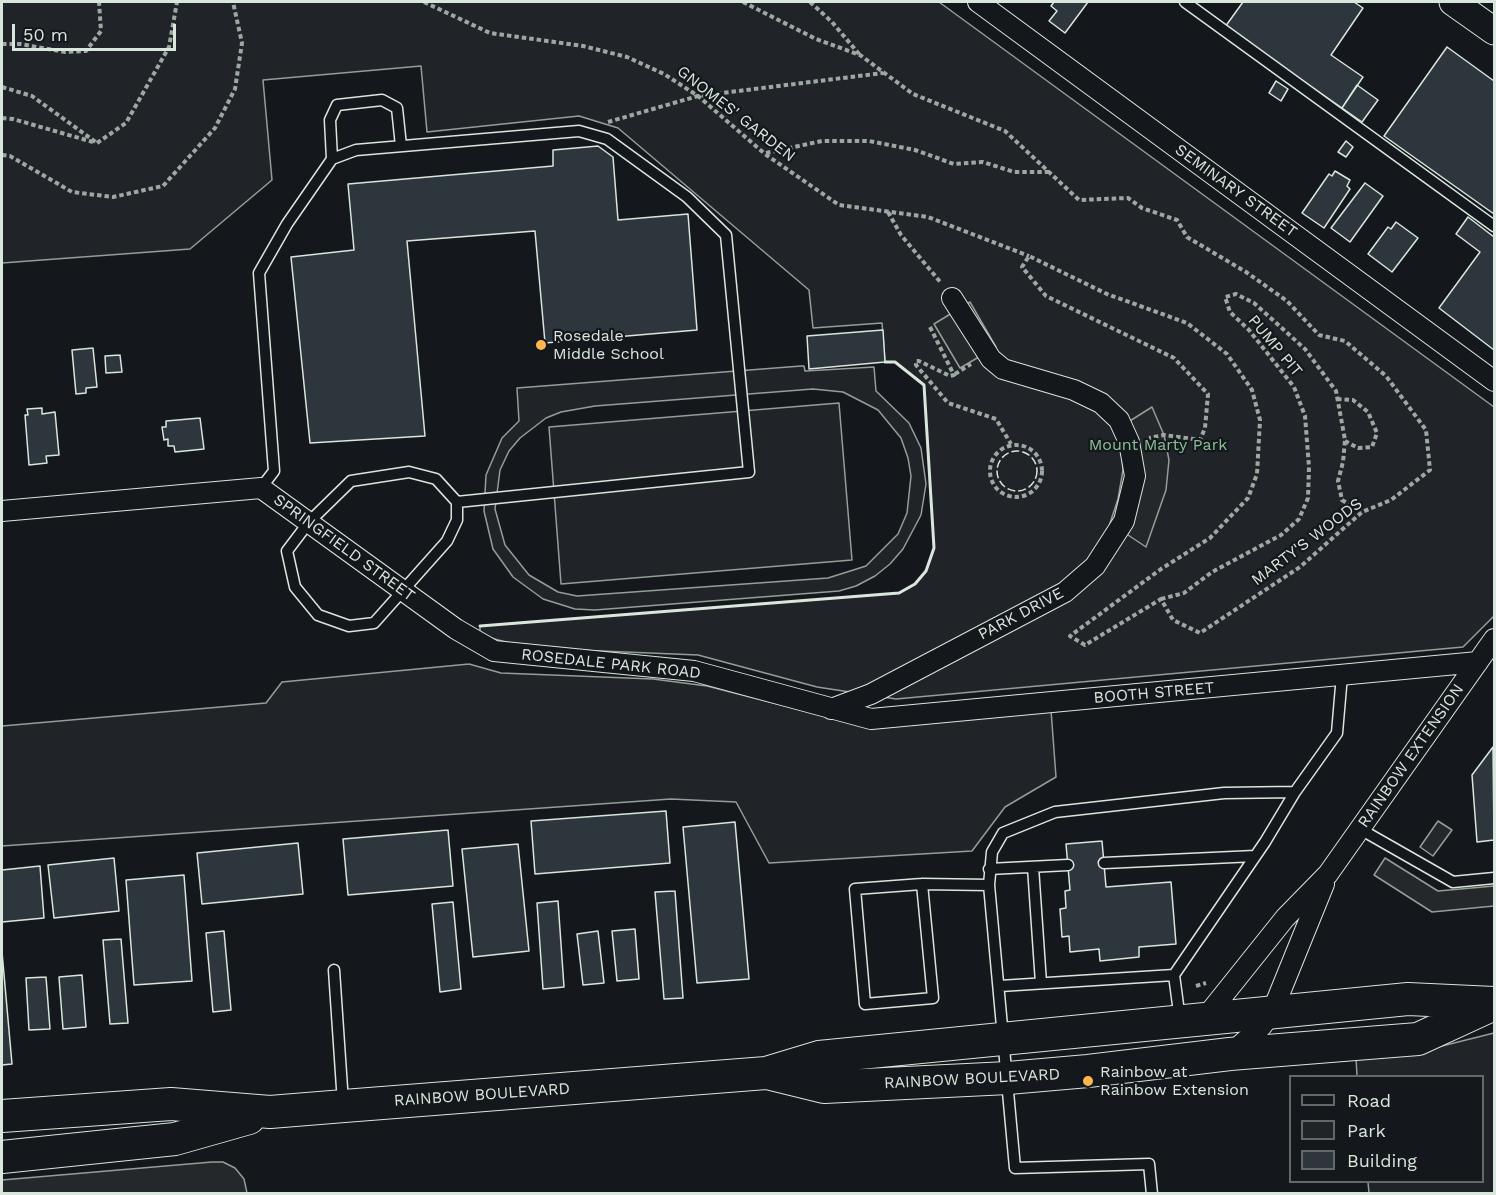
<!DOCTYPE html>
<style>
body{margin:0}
#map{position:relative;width:1496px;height:1195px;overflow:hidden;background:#14181c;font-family:"Work Sans",sans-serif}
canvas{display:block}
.frame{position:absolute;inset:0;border:3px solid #d8e6dc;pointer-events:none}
.legend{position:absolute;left:1289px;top:1075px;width:195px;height:108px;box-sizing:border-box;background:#14181c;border:2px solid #626a69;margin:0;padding:8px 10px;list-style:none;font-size:18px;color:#d8e6dc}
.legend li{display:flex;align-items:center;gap:12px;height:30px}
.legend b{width:30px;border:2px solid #626a69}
.scale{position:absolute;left:12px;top:24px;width:164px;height:27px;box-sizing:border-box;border:3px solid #d8e6dc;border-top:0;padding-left:8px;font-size:18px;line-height:21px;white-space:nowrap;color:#d8e6dc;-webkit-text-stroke:4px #14181c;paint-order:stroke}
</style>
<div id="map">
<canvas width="1496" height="1195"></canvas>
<div class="frame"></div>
<ul class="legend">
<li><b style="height:8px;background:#14181c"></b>Road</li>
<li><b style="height:16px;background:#202428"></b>Park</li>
<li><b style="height:16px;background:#2c363c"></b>Building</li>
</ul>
<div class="scale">50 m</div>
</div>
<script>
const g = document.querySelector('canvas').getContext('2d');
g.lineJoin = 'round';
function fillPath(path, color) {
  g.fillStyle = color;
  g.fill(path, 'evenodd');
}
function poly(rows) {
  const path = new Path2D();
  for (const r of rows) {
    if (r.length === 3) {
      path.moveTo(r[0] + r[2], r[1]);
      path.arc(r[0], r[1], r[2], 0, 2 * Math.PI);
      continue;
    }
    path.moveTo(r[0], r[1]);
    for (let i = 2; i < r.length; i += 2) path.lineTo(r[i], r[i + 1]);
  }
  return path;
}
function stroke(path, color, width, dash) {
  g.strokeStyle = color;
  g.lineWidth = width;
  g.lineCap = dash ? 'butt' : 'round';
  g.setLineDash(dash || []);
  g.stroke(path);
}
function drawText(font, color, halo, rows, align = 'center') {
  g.font = font + ' "Work Sans",sans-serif';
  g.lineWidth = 4.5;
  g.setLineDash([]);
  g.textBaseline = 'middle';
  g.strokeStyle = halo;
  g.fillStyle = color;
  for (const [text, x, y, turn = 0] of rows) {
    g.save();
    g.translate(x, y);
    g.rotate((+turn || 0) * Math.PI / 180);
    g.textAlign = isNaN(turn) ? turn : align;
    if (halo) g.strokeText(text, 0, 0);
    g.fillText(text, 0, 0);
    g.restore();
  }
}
const green = poly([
 [2,2,939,2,1494,407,1494,616,1463,647,896,699,817,687,698,655,528,648,480,635,480,626,899,593,915,584,926,571,934,548,924,385,895,362,885,362,882,323,813,328,809,290,618,128,579,116,427,132,421,66,263,80,272,180,190,249,2,263,2,2],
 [801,366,804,366,805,371,874,367,876,391,909,423,921,448,926,484,921,515,903,549,890,564,875,576,856,586,839,591,595,610,575,609,543,599,513,577,493,549,484,511,486,475,502,438,519,421,517,388,801,366],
 [813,389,843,392,878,410,901,438,908,458,911,476,907,513,898,534,866,566,828,578,577,596,558,592,529,575,505,545,495,509,500,470,509,451,520,438,546,418,561,412,595,406,813,389],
 [839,403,852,560,561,584,549,427,839,403],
 [469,664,501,673,653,679,707,686,871,728,1051,710,1056,777,1005,807,972,851,769,863,736,802,671,799,2,846,2,726,266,703,282,682,469,664],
 [1494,1033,1494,1193,1369,1193,1368,1182,1482,1182,1482,1076,1357,1076,1356,1058,1430,1049,1494,1033]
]);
const parking = poly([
 [970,302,996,347,960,368,934,324,970,302],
 [1152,407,1164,435,1169,460,1166,490,1146,547,1110,523,1118,499,1123,470,1121,448,1114,431,1152,407],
 [1438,821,1452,830,1433,856,1420,847,1438,821],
 [1385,858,1438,891,1494,886,1494,906,1432,912,1374,875,1385,858],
 [212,1162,223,1162,235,1168,244,1179,247,1193,2,1193,2,1180,212,1162]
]);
const building = poly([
 [1054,2,1088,2,1065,33,1049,21,1057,11,1051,6,1054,2],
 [1243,2,1354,2,1363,8,1331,55,1363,77,1342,108,1225,27,1243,2],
 [1447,47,1494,81,1494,214,1384,136,1447,47],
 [1276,81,1288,89,1281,101,1269,93,1276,81],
 [1357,85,1378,100,1362,122,1342,108,1357,85],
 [1346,141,1353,147,1346,157,1338,152,1346,141],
 [598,146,613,157,618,220,688,214,697,330,545,343,535,231,407,241,425,436,310,443,291,257,354,250,348,184,553,166,553,150,598,146],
 [1335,171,1350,180,1347,186,1350,189,1324,228,1302,213,1329,174,1332,176,1335,171],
 [1365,183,1383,196,1350,242,1331,228,1365,183],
 [1468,217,1494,237,1494,350,1439,308,1480,252,1456,234,1468,217],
 [1396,222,1418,238,1392,272,1368,254,1388,227,1391,229,1396,222],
 [883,330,885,362,809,369,807,336,883,330],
 [93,348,97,387,86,388,86,393,76,394,72,350,93,348],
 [120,355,122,372,106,373,105,356,120,355],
 [42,408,42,414,55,412,59,455,46,456,47,463,29,465,25,415,28,415,27,409,42,408],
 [200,418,204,449,175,452,174,446,168,446,168,439,164,440,162,427,166,427,166,421,200,418],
 [1493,747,1494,840,1477,842,1472,775,1493,747],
 [666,811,670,863,535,874,531,821,666,811],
 [735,822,749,979,697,983,683,827,735,822],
 [448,830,453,886,348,895,343,839,448,830],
 [1102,841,1106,887,1171,882,1176,944,1139,947,1139,957,1100,961,1099,949,1070,952,1069,936,1062,937,1060,909,1066,908,1065,891,1070,890,1066,844,1102,841],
 [298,843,303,894,202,904,197,853,298,843],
 [518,844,529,951,473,957,462,849,518,844],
 [114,858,119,911,54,918,48,865,114,858],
 [40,866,44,918,2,922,2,870,40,866],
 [184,875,192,981,134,985,126,880,184,875],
 [675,891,683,998,664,999,655,892,675,891],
 [558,901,564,987,543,989,537,903,558,901],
 [453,902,461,989,440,992,432,904,453,902],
 [635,929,639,979,617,981,612,931,635,929],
 [224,931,231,1010,213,1012,206,933,224,931],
 [598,931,604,983,583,985,577,934,598,931],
 [121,939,128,1023,110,1024,103,940,121,939],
 [2,952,12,1064,2,1065,2,952],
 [82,975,86,1027,63,1029,59,977,82,975],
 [46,977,50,1029,29,1030,26,978,46,977]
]);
const path = poly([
 [424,2,490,33,583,46,627,57,664,74,698,96,765,154,839,205,928,217,1029,256],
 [743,2,816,39,860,55,913,94,1005,131,1079,200,1128,198,1142,208,1177,220,1187,237,1246,272,1287,301,1319,335,1345,341,1386,376,1426,430,1430,470,1391,500,1362,512,1300,567,1200,633,1173,620,1161,599,1085,645,1070,636,1161,569,1210,538,1248,498,1257,474,1260,420,1252,390,1227,354,1187,323,1107,294,1029,256,1022,267,1046,296,1174,358,1208,394,1205,428,1200,440,1164,435,1149,438],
 [810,2,832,22,859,54],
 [2,44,20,44,65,52,86,51,101,31,99,2],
 [2,87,32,96,97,143],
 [2,118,13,119,93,142],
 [608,122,698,96,883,73],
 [97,143,126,123,169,47,177,2],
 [766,153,822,141,869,141,915,150,954,164,983,162,1014,172,1049,172],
 [2,155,10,156,72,192,113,197,163,186,215,128,235,89,242,43,233,2],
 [888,212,901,235,941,283],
 [930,327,954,375,950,376,919,361,916,361,916,365,948,403,996,419,1011,444],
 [955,374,971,364],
 [1337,399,1353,400,1368,412,1377,433,1372,447,1358,448,1345,441],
 [1016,471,26],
 [1161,599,1184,593,1212,572,1281,535,1299,519,1308,498,1309,467,1305,416,1294,387,1249,330,1230,312,1225,297,1236,294,1254,303,1305,349,1336,391,1345,440,1343,462,1338,481,1342,500,1361,512],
 [1196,986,1206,983]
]);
const service = poly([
 [1185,2,1494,226],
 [332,159,330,120,337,105,382,100,397,108,401,146],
 [409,472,436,479,457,502,457,520,447,541,374,623,349,626,318,615,295,587,287,551,309,522,351,481,409,472],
 [261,488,274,471,259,273,287,224,332,159,356,150,579,131,607,139,687,197,726,235,749,472,457,502],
 [1360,829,1453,882,1494,878],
 [1104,863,1255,856],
 [1033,867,1041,983],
 [989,869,1068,865],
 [922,884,933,998,865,1004,855,889,922,884,989,885],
 [334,970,343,1103],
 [1000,986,1174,975],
 [1180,1020,1174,975,1265,842,1295,792,1337,733,1342,675],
 [1152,1194,1149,1164,1015,1168,989,885,992,852,1003,833,1055,812,1224,793,1295,792]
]);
const minor = poly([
 [978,2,1494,381],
 [2,511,261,488,456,629,494,651,694,671,871,719,1478,662],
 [831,709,871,694,1065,592,1095,566,1124,521,1135,476,1129,442,1119,420,1101,403,1074,390,1003,369,991,359,952,298],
 [1205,1018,1285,918,1328,874,1494,639],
 [1231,1053,1261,1027,1272,1012,1324,884]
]);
const secondary = poly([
 [1453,2,1494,31]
]);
const primary = poly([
 [767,1073,824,1087,1008,1078,1088,1071,1230,1054,1418,1039,1492,1005],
 [2,1116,171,1104,270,1112,344,1106,766,1073,819,1057,1408,999,1494,1003],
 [2,1157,175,1139,249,1118]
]);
const fence = poly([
 [1017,471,20]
]);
const wall = poly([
 [480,626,899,593,915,584,926,571,934,548,924,385,895,362,885,362]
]);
const markers = [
 [541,345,6,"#ffb74d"],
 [1088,1081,6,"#ffb74d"]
];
const streetNames = [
 ["GNOMES' GARDEN",736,114,38],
 ["SEMINARY STREET",1236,191,36],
 ["PUMP PIT",1275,346,50],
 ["MARTY'S WOODS",1307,542,-37],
 ["SPRINGFIELD STREET",344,548,36],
 ["PARK DRIVE",1021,614,-28],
 ["ROSEDALE PARK ROAD",611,664,6],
 ["BOOTH STREET",1154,693,-5],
 ["RAINBOW EXTENSION",1411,756,-55],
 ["RAINBOW BOULEVARD",972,1079,-3],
 ["RAINBOW BOULEVARD",482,1095,-4]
];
const poiNames = [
 ["Rosedale",553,336],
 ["Middle School",553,354],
 ["Rainbow at",1100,1072],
 ["Rainbow Extension",1100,1090]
];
const parkNames = [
 ["Mount Marty Park",1158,445]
];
fillPath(green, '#202428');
stroke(green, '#939e99', 1.5);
fillPath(parking, '#24282b');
stroke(parking, '#939e99', 1.5);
fillPath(building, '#2c363c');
stroke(building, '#d8e6dc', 1.5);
stroke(service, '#d8e6dc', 13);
stroke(minor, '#d8e6dc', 22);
stroke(secondary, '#d8e6dc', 29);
stroke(primary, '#d8e6dc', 34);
stroke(path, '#9da8a2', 4, [4.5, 3]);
stroke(service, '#14181c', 10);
stroke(minor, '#14181c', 20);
stroke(secondary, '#14181c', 27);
stroke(primary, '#14181c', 32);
stroke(fence, '#d8e6dc', 1.5, [8, 3]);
stroke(wall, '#d8e6dc', 3);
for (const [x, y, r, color] of markers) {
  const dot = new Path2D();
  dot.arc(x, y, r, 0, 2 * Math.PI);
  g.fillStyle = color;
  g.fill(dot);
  stroke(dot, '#14181c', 2);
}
drawText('16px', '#d8e6dc', '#14181c', streetNames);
drawText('16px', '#d8e6dc', '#14181c', poiNames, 'left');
drawText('16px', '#8ac095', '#14181c', parkNames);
</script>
